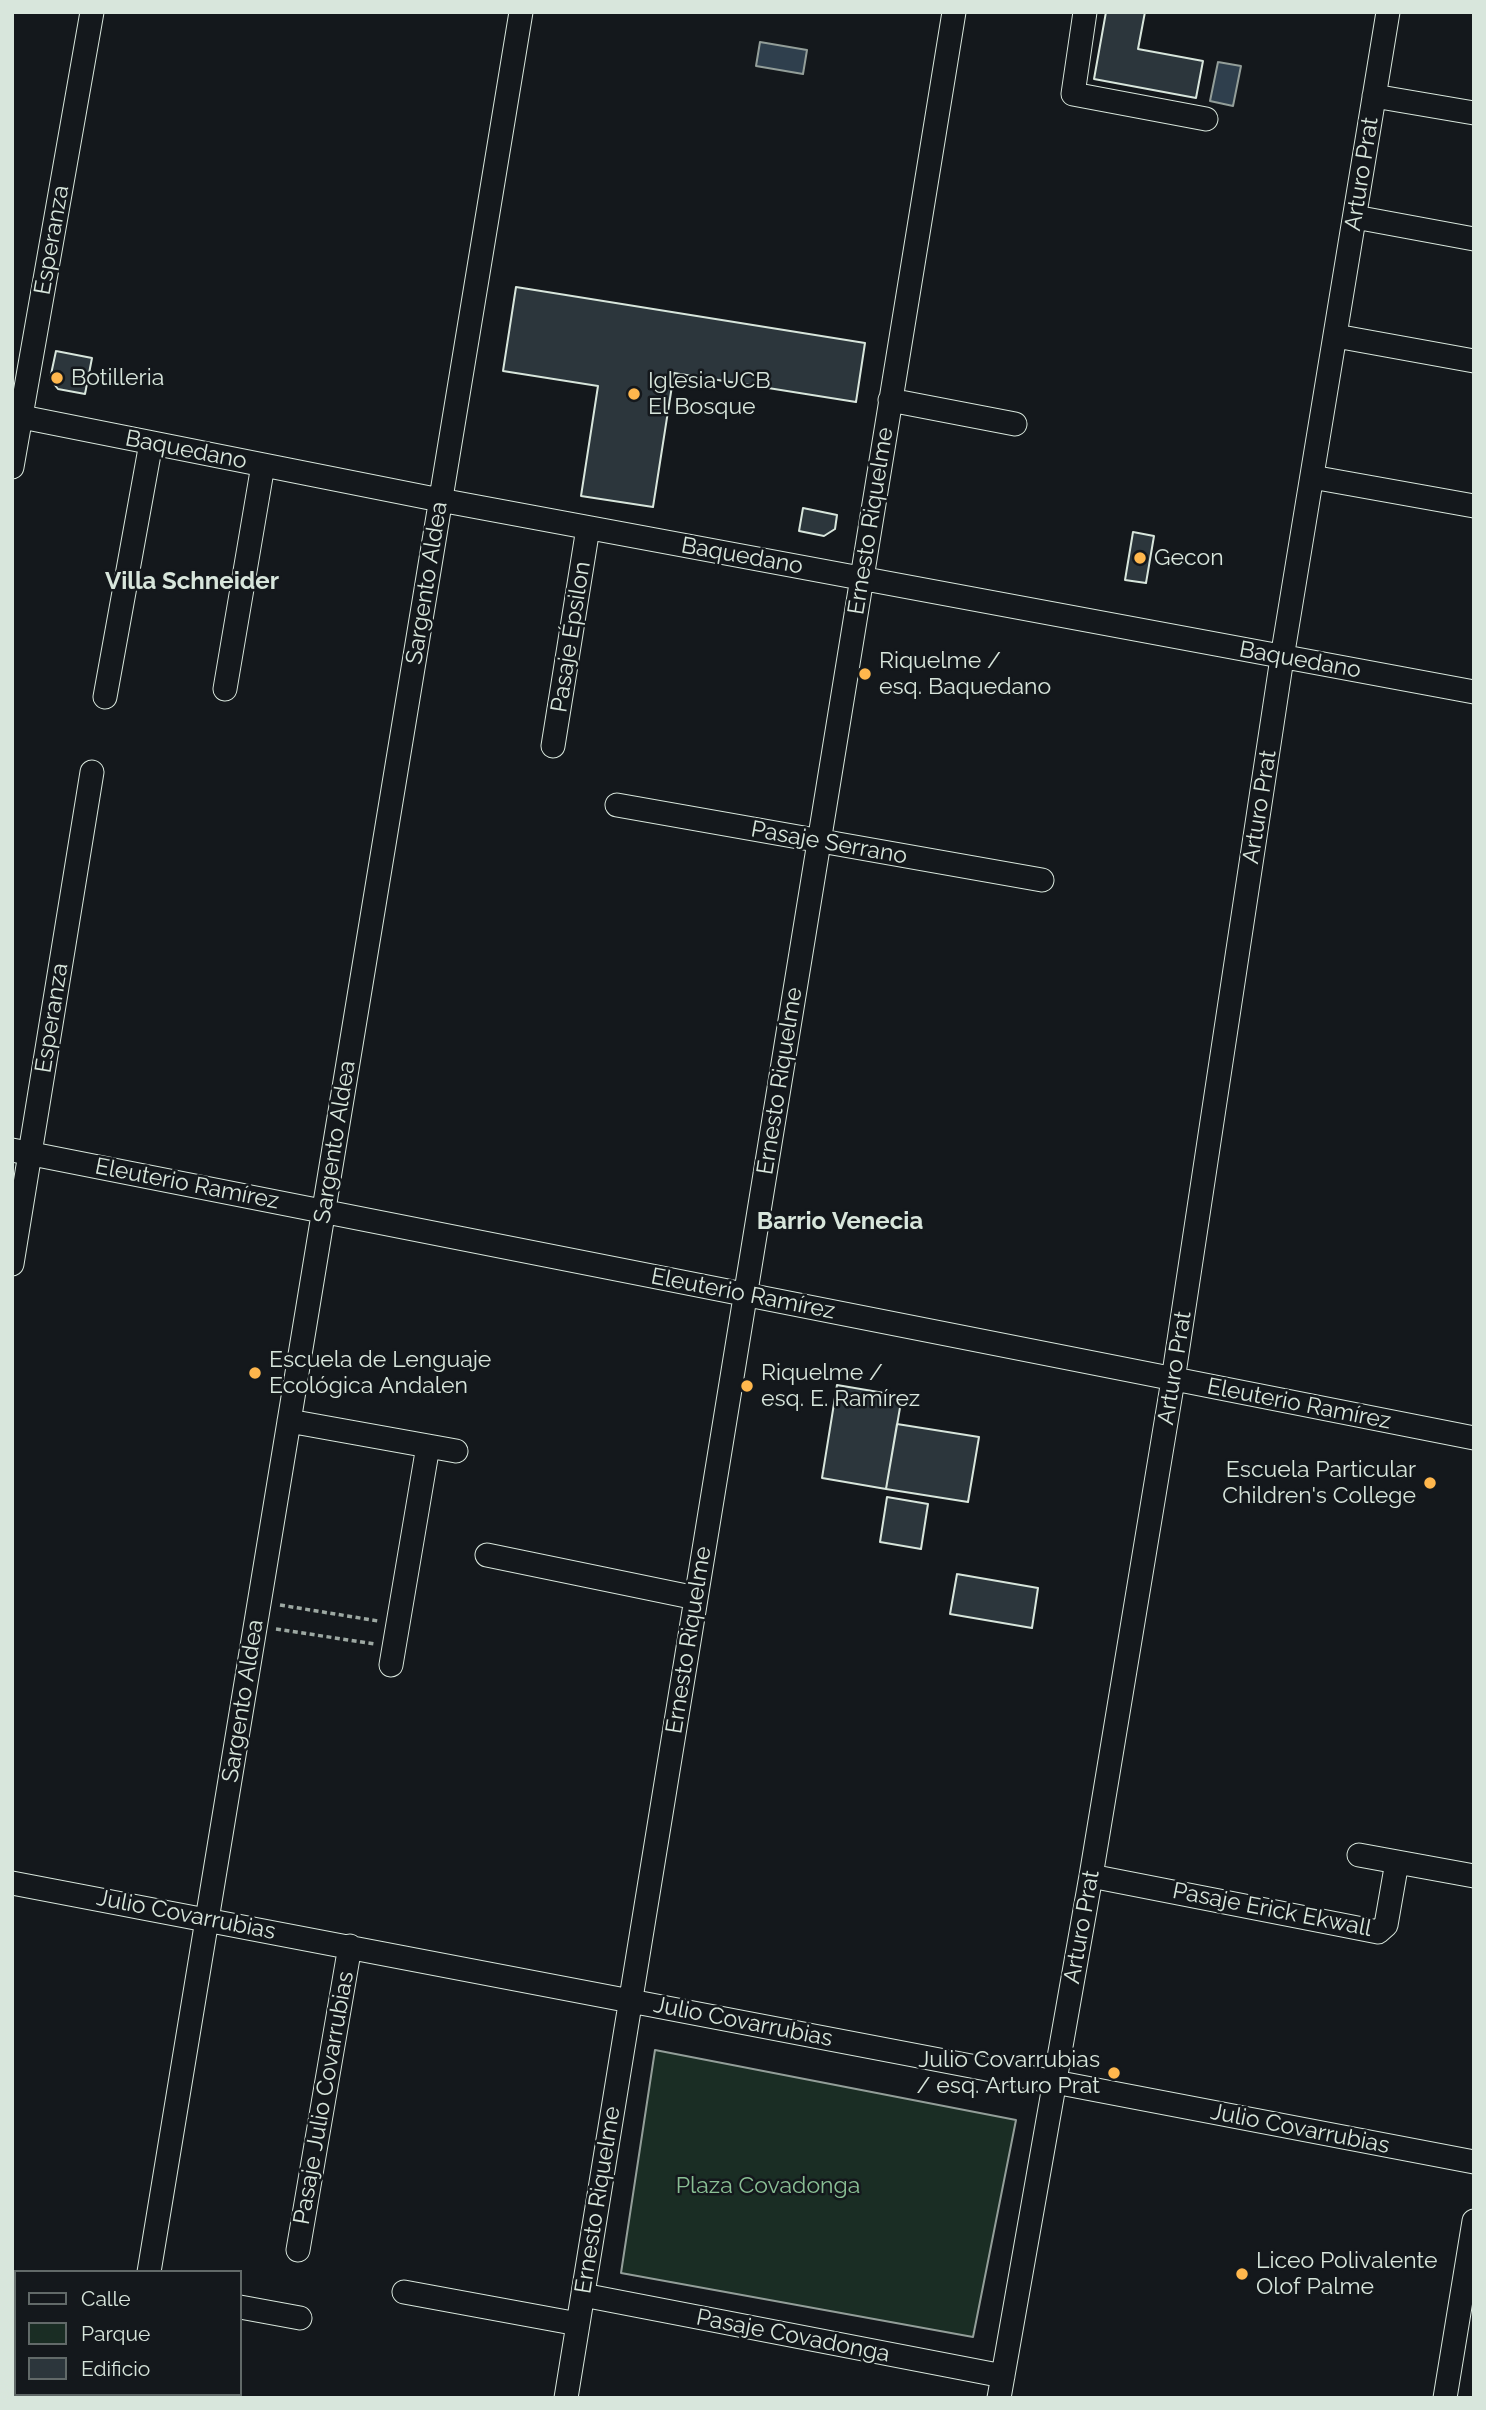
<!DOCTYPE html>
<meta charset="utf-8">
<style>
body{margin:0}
#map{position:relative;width:1486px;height:2410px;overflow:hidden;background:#14181c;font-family:Raleway,sans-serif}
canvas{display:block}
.frame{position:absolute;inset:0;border:14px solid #d8e6dc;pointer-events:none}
.legend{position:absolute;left:14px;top:2270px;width:228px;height:126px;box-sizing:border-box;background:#14181c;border:2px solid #626a69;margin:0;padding:9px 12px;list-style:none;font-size:21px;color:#d8e6dc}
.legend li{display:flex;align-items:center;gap:14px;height:35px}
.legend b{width:35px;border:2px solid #626a69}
</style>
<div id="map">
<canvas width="1486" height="2410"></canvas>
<div class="frame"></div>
<ul class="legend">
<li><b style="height:9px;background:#14181c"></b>Calle</li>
<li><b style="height:19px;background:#1a2d24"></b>Parque</li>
<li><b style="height:19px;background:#2c363c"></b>Edificio</li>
</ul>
</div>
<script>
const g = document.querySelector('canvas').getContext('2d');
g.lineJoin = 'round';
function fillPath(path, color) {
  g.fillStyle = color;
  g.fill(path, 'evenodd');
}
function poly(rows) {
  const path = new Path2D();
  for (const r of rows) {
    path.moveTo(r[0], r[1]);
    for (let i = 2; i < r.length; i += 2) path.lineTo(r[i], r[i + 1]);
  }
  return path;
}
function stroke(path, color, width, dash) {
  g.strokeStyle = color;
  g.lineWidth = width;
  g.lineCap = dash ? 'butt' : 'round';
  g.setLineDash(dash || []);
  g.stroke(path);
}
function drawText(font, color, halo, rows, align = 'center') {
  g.font = font + ' Raleway,sans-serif';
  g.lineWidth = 5;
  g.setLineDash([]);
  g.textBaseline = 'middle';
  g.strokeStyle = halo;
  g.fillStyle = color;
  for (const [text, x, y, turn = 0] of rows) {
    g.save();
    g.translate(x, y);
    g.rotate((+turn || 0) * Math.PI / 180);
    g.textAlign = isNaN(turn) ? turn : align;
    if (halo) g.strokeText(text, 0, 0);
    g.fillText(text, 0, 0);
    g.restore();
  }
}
const green = poly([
 [655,2050,1016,2120,973,2337,621,2273,655,2050]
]);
const water = poly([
 [760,42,807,50,803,74,756,66,760,42],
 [1218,62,1241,66,1233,106,1210,101,1218,62]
]);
const building = poly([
 [1106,12,1145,12,1138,49,1203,61,1196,98,1094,79,1106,12],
 [516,287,865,343,856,402,674,373,653,507,581,496,598,386,503,371,516,287],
 [56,351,92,358,85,394,58,389,50,379,56,351],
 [803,508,837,515,835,529,824,536,799,531,803,508],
 [1133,532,1154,536,1146,583,1125,580,1133,532],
 [837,1385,902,1396,886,1489,822,1478,837,1385],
 [897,1424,979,1437,968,1502,886,1489,897,1424],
 [887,1497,928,1504,921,1549,880,1542,887,1497],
 [957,1574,1038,1588,1032,1628,950,1614,957,1574]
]);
const path = poly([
 [280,1605,378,1621],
 [276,1629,375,1644]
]);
const minor = poly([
 [1085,12,1073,94,1206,119],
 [1374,96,1474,113],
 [1355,217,1474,239],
 [1336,336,1474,361],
 [890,400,1015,424],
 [12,415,440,500,1474,692],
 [12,467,92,12],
 [1312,477,1474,506],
 [225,689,263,465],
 [105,697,151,443],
 [553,746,588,528],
 [617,805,1042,880],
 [12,1150,1474,1438],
 [12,1264,92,772],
 [289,1421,456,1451],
 [487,1555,696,1598],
 [391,1665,428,1446],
 [1359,1855,1474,1876],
 [1091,1876,1378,1932,1386,1925,1397,1862],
 [12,1883,1474,2162],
 [298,2250,350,1946],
 [149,2272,521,12],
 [404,2292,578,2324],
 [583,2295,1003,2376],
 [240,2307,300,2318],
 [128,2398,129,2394],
 [566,2398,954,12],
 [999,2398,1091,1876,1173,1380,1282,658,1388,12],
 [1445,2398,1474,2221]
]);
const markers = [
 [57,378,7,"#ffb74d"],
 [634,394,7,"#ffb74d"],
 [1140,558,7,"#ffb74d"],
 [865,674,7,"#ffb74d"],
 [255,1373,7,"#ffb74d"],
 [747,1386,7,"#ffb74d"],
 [1430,1483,7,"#ffb74d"],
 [1114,2073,7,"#ffb74d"],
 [1242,2274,7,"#ffb74d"]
];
const streetNames = [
 ["Arturo Prat",1362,174,-81],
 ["Esperanza",52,240,-80],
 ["Baquedano",186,450,11],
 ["Ernesto Riquelme",871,521,-81],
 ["Baquedano",742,556,10],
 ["Sargento Aldea",427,583,-81],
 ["Pasaje Épsilon",571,637,-81],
 ["Baquedano",1300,660,10],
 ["Arturo Prat",1260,807,-81],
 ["Pasaje Serrano",829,843,10],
 ["Esperanza",52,1018,-81],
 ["Ernesto Riquelme",780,1081,-81],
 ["Sargento Aldea",335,1142,-81],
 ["Eleuterio Ramírez",187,1184,11],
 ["Eleuterio Ramírez",743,1294,11],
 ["Arturo Prat",1175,1368,-81],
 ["Eleuterio Ramírez",1299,1404,11],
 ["Ernesto Riquelme",689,1640,-81],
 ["Sargento Aldea",243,1701,-81],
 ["Pasaje Erick Ekwall",1272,1910,11],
 ["Julio Covarrubias",186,1915,11],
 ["Arturo Prat",1082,1927,-80],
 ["Julio Covarrubias",743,2022,11],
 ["Pasaje Julio Covarrubias",324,2098,-80],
 ["Julio Covarrubias",1300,2129,11],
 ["Ernesto Riquelme",598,2200,-81],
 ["Pasaje Covadonga",793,2336,11]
];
const poiNames = [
 ["Botilleria",71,378],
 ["Iglesia UCB",648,381],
 ["El Bosque",648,407],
 ["Gecon",1154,558],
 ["Riquelme /",879,661],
 ["esq. Baquedano",879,687],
 ["Escuela de Lenguaje",269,1360],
 ["Ecológica Andalen",269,1386],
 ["Riquelme /",761,1373],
 ["esq. E. Ramírez",761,1399],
 ["Escuela Particular",1416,1470,"right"],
 ["Children's College",1416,1496,"right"],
 ["Julio Covarrubias",1100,2060,"right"],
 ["/ esq. Arturo Prat",1100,2086,"right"],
 ["Liceo Polivalente",1256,2261],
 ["Olof Palme",1256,2287]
];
const parkNames = [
 ["Plaza Covadonga",768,2186]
];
const neighbourhoodNames = [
 ["Villa Schneider",192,582],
 ["Barrio Venecia",840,1222]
];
fillPath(green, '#1a2d24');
stroke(green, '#939e99', 2);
fillPath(water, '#2f3f4d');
stroke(water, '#939e99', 2);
fillPath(building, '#2c363c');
stroke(building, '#d8e6dc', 2);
stroke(minor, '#d8e6dc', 25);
stroke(path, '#9da8a2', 3.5, [5, 3.5]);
stroke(minor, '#14181c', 23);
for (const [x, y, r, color] of markers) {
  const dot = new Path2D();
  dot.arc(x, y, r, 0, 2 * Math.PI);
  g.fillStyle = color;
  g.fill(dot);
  stroke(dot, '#14181c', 2.5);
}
drawText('23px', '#d8e6dc', '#14181c', streetNames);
drawText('23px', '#d8e6dc', '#14181c', poiNames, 'left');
drawText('23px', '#8ac095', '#14181c', parkNames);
drawText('bold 24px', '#d8e6dc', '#14181c', neighbourhoodNames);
</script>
